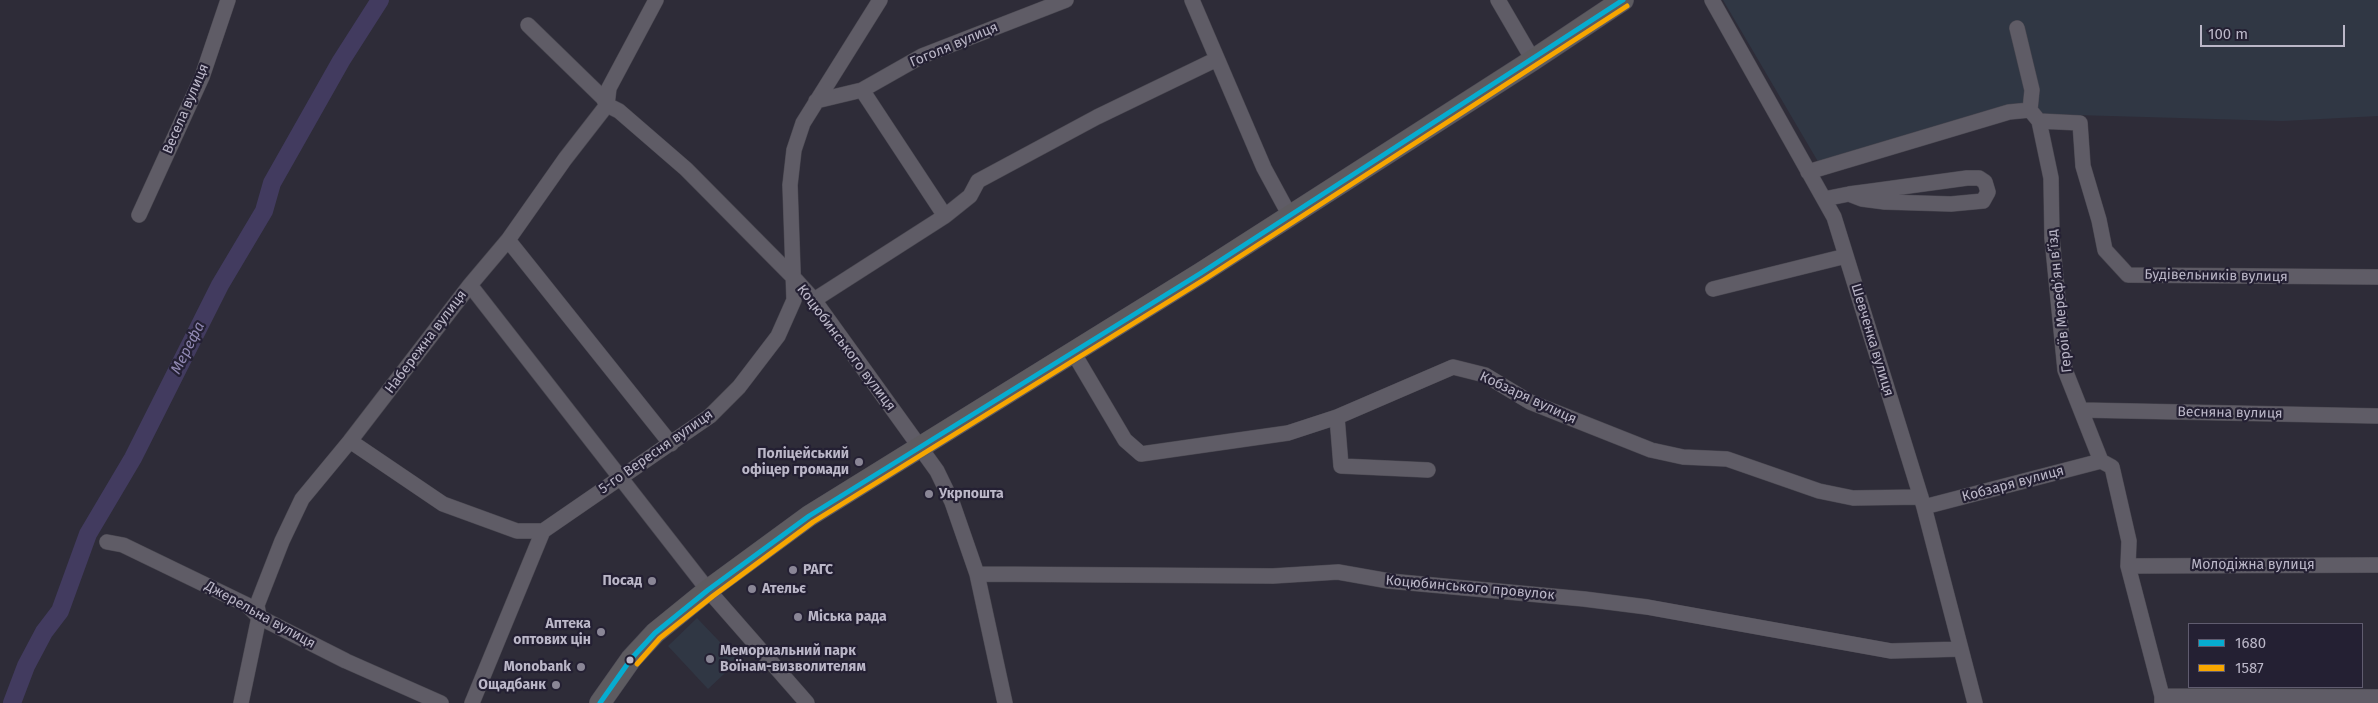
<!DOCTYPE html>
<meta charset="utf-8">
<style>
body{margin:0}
#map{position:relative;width:2378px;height:703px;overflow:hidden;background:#2e2c38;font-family:"Fira Sans",sans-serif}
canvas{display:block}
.legend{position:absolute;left:2188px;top:623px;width:175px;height:65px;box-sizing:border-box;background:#242033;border:1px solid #605c6f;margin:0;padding:6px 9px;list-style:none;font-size:15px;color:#bbb7c8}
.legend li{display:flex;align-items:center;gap:10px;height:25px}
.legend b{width:25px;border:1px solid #605c6f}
.scale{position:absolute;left:2200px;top:25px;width:145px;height:22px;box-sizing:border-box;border:2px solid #bbb7c8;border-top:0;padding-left:6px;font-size:15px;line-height:18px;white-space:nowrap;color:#bbb7c8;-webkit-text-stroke:4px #242033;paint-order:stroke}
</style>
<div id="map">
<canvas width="2378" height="703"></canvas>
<ul class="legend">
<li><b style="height:6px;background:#06acd0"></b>1680</li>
<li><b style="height:6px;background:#f7a600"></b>1587</li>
</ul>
<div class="scale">100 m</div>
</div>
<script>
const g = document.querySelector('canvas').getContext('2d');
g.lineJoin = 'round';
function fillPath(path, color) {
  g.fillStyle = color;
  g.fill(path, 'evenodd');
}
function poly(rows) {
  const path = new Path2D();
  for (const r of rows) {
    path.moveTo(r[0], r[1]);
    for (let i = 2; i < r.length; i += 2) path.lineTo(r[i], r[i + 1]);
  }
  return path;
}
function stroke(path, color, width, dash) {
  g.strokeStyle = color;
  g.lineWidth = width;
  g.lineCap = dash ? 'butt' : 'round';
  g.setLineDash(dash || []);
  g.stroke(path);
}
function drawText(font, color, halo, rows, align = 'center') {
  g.font = font + ' "Fira Sans",sans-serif';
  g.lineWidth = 4.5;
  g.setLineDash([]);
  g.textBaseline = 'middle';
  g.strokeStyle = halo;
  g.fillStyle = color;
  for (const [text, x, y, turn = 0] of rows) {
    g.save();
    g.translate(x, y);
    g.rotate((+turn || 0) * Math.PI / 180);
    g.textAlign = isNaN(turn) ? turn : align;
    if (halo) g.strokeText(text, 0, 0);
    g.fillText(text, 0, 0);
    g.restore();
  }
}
const green = poly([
 [1723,0,2378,0,2378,116,2283,121,2041,114,2030,103,1820,165],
 [697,618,738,661,708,689,668,646]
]);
const river = poly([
 [12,703,26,666,44,632,60,611,88,534,133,458,220,285,264,211,272,183,341,61,380,0]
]);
const minor = poly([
 [1192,0,1264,168,1290,216],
 [1498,0,1533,60],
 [1712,0,1834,217,1924,507,1975,703],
 [528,25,603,98,607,105,619,111,686,169,794,278,814,300,937,471,952,502,977,574,1005,703],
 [2017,28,2032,90,2030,110],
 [816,101,862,90,922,56,1066,0],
 [2039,121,2080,123,2083,166,2099,220,2105,250,2128,275,2378,277],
 [1808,172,2009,112,2030,110,2039,121,2051,178,2052,238,2065,370,2101,461,2112,467,2129,541,2128,566,2162,696,2162,703],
 [1824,199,1849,194,1872,191,1967,178,1979,178,1985,182,1988,192,1983,201,1951,204,1885,202,1862,199,1849,194],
 [139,215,202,77,228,0],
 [945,216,970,196,978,181,1097,117,1217,59],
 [508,240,671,444],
 [470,285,708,590,807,703],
 [1713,289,1846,256],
 [814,300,945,216,862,90],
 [1073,352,1125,440,1141,454,1288,433,1337,417,1453,367,1485,375,1530,402,1651,450,1683,457,1727,459,1819,491,1853,498,1921,497],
 [2081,410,2378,416],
 [1337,417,1341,466,1428,470],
 [350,441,443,504,517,531,543,531],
 [1924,507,2101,461],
 [107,542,123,545,247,605,259,617,346,661,441,703],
 [2128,566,2378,565],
 [977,574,1273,576,1338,572,1389,581,1584,599,1647,607,1891,651,1961,649],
 [2162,696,2378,697],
 [241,703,259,617,257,605,282,541,302,499,350,441,470,285,508,240,565,159,607,105,609,88,656,0],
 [472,703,543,531,710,416,739,387,778,336,794,300,790,185,794,150,803,123,880,0]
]);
const highway = poly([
 [600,703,631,659,655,633,708,590,809,516,1201,273,1533,60,1623,0]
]);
const bus1 = poly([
 [600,703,631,659,655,633,708,590,809,516,1201,273,1623,0]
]);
const bus2 = poly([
 [637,664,660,638,713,596,813,522,1205,279,1627,6]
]);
const markers = [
 [859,462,5,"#8a8696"],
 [929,494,5,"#8a8696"],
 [793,570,5,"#8a8696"],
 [652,581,5,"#8a8696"],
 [752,589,5,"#8a8696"],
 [798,617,5,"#8a8696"],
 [601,632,5,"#8a8696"],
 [710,659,5,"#8a8696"],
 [630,660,4.5,"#bbb7c8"],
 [581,667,5,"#8a8696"],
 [556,685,5,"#8a8696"]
];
const streetNames = [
 ["Гоголя вулиця",954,45,-23],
 ["Весела вулиця",186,109,-67],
 ["Будівельників вулиця",2216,276,1],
 ["Героїв Мерефʼян вʼїзд",2060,301,-96],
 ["Шевченка вулиця",1872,340,73],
 ["Набережна вулиця",426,342,-53],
 ["Коцюбинського вулиця",846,348,53],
 ["Кобзаря вулиця",1528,398,25],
 ["Весняна вулиця",2230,413,1],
 ["5-го Вересня вулиця",656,452,-35],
 ["Кобзаря вулиця",2013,484,-15],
 ["Молодіжна вулиця",2253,565],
 ["Коцюбинського провулок",1470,588,5],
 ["Джерельна вулиця",260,615,29]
];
const poiNames = [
 ["Поліцейський",849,454],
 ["офіцер громади",849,470],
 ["Укрпошта",939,494,"left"],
 ["РАГС",803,570,"left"],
 ["Посад",642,581],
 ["Ательє",762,589,"left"],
 ["Міська рада",808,617,"left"],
 ["Аптека",591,624],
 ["оптових цін",591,640],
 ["Мемориальний парк",720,651,"left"],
 ["Воїнам-визволителям",720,667,"left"],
 ["Monobank",571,667],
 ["Ощадбанк",546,685]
];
const waterNames = [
 ["Мерефа",188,348,-63]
];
fillPath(green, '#303744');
stroke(river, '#423b5f', 18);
stroke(minor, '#4a4851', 16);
stroke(highway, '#4b4954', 22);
stroke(minor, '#5f5c66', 15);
stroke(highway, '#5d5b60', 21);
stroke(bus1, '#06acd0', 5);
stroke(bus2, '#f7a600', 5);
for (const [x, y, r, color] of markers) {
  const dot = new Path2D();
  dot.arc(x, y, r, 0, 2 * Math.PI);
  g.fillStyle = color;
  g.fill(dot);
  stroke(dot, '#242033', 2);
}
drawText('14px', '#bbb7c8', '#242033', streetNames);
drawText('bold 14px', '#bbb7c8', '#242033', poiNames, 'right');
drawText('italic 15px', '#9088b2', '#242033', waterNames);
</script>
